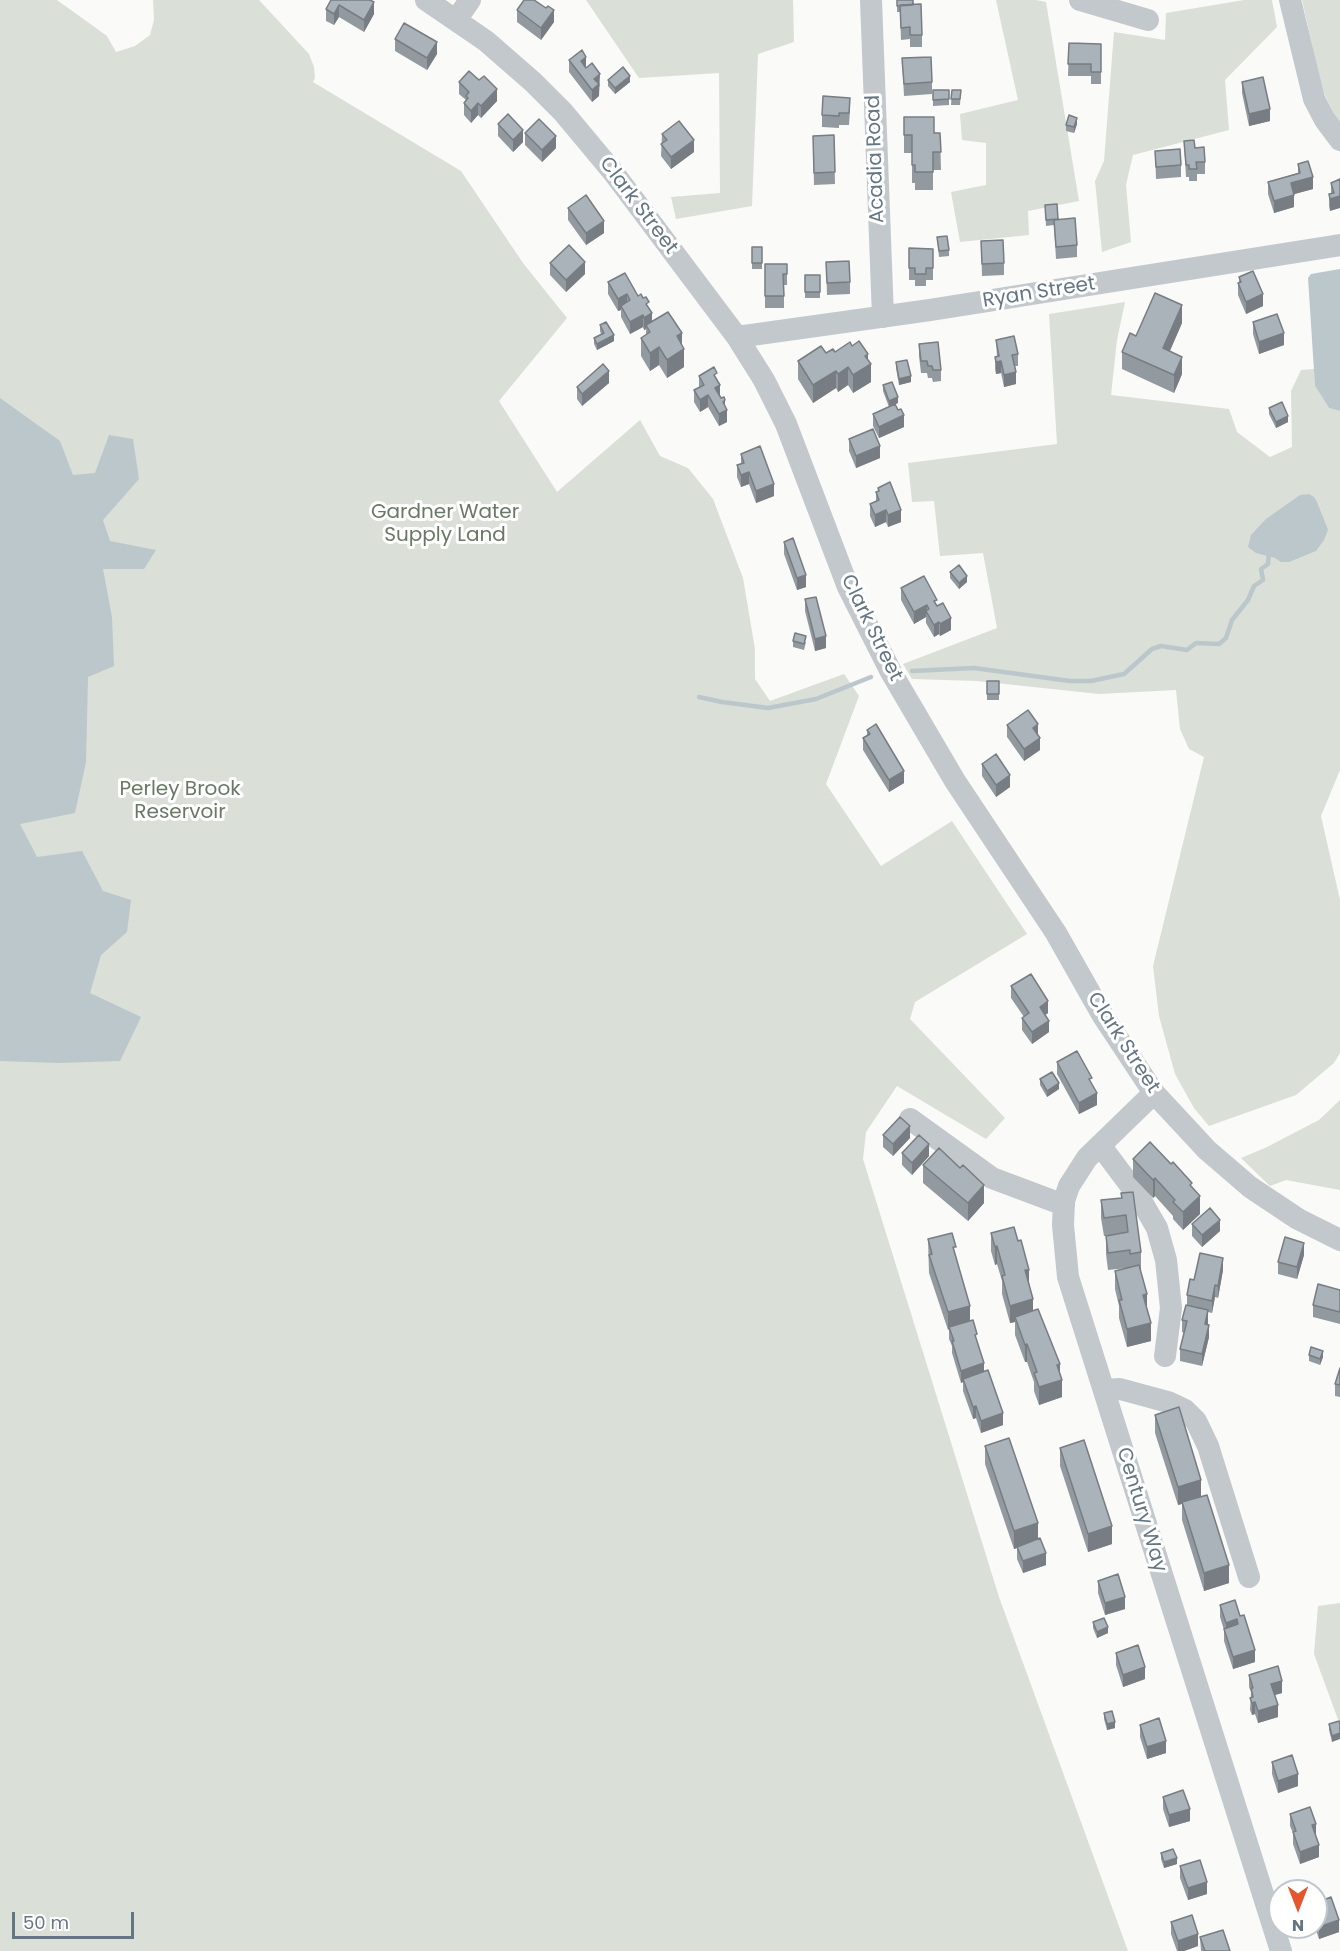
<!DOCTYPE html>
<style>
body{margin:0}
#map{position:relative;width:1340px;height:1951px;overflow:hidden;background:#fafaf8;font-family:Poppins,sans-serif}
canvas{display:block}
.north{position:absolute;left:1268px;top:1879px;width:60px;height:60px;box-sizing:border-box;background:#fff;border:2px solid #c1c8cd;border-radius:50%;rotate:180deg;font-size:16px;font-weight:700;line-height:24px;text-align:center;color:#657683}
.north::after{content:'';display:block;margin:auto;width:21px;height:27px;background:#e4572e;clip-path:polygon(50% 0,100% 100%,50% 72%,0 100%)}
.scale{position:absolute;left:12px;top:1912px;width:122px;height:27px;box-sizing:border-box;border:3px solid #657683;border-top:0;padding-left:8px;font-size:18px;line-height:21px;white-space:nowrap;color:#657683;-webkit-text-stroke:4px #fff;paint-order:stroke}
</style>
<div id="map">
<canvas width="1340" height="1951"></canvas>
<div class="north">N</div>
<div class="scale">50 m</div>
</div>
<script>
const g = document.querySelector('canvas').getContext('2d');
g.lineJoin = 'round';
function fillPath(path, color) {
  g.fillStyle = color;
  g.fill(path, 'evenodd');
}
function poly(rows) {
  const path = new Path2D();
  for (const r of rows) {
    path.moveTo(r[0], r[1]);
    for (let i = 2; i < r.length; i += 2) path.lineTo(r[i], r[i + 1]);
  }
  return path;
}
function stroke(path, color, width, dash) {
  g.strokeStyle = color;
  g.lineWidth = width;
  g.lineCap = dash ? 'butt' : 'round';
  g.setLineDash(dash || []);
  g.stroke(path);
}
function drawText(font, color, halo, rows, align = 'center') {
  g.font = font + ' Poppins,sans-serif';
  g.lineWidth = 6;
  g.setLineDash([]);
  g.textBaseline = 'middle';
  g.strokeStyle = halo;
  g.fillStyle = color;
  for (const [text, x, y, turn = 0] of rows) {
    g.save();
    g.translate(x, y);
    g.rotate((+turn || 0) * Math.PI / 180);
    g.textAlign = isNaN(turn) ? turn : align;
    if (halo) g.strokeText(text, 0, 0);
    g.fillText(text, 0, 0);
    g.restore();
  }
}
const green = poly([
 [0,0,57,0,107,36,116,52,135,46,150,35,154,20,153,0,259,0,309,54,314,67,315,78,313,82,461,171,523,263,567,318,499,401,557,492,640,420,660,456,688,468,713,499,743,578,755,649,755,679,770,701,844,674,859,696,826,784,881,866,952,821,1027,934,915,1002,910,1019,1005,1118,986,1139,897,1086,866,1132,863,1159,999,1597,1128,1951,0,1951],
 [586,0,793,0,794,42,758,54,752,206,676,219,671,197,720,193,719,73,639,78],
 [996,0,1036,0,1046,2,1079,201,1028,211,1029,235,960,242,951,192,986,185,986,143,962,140,960,114,1018,100],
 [1244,0,1272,0,1277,27,1225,80,1229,130,1133,155,1126,185,1131,242,1102,252,1095,181,1104,161,1114,32,1165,40,1166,13],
 [1302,0,1340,0,1340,126,1322,89],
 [1125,302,1117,340,1111,395,1229,409,1237,432,1270,457,1292,447,1291,391,1301,370,1314,369,1315,386,1329,408,1340,411,1340,770,1321,816,1340,900,1340,1053,1334,1063,1296,1095,1209,1126,1194,1108,1175,1074,1159,1016,1153,966,1204,757,1189,749,1180,729,1176,690,1099,694,977,681,912,679,903,664,997,628,983,553,940,556,934,501,912,502,908,463,1057,444,1049,314],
 [1340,1100,1340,1190,1286,1180,1270,1186,1241,1158,1265,1148,1319,1120],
 [1340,1603,1340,1725,1314,1654,1318,1606]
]);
const water = poly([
 [1340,269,1340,411,1329,408,1315,386,1308,278,1311,274],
 [0,398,60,441,73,475,95,473,109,435,133,439,139,479,103,520,110,541,156,550,144,569,103,569,112,617,114,666,88,677,86,762,75,813,20,824,37,857,82,851,103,891,131,900,127,932,101,955,90,993,141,1017,120,1061,58,1063,0,1061],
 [1309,494,1314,497,1317,502,1328,530,1324,540,1316,551,1289,562,1281,562,1275,558,1256,553,1248,547,1251,535,1266,519,1300,495]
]);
const stream = poly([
 [912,671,974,668,1070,681,1091,681,1124,674,1152,649,1161,646,1187,650,1196,643,1219,644,1226,638,1232,620,1248,600,1254,586,1263,580,1261,569,1268,564,1269,551],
 [699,697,722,702,768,708,816,699,871,677]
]);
const minor = poly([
 [426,0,486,41,533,82,563,112,613,172,737,337,764,380,786,424,848,587,891,672,955,781,1056,933,1103,1016,1154,1093,1207,1150,1250,1187,1298,1219,1340,1240],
 [871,0,883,317],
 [1080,0,1148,20],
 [1290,0,1314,99,1325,120,1340,140],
 [456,20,470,0],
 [737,337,930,310,1340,245],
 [1154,1093,1087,1158,1069,1186,1064,1201,1063,1225,1068,1277,1281,1951],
 [910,1119,992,1178,1064,1205],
 [1100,1145,1139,1197,1157,1228,1166,1260,1171,1308,1165,1356],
 [1104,1390,1120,1389,1168,1402,1185,1410,1196,1421,1208,1446,1249,1577]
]);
const wall = poly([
 [331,0,374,14,364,32,339,17,334,25,326,21,326,9],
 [897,0,913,5,922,35,922,47,910,47,910,39,901,40,900,12,897,12],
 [546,8,554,22,541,40,517,22,517,10],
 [395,39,437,54,427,70,395,51],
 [1069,43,1101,44,1101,84,1091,84,1091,76,1068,76],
 [902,58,932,82,932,94,904,96],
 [569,60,586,68,600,86,599,87,599,96,592,102,569,72],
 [608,80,630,82,615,94,608,86],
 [459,82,497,101,481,118,478,115,471,123,464,115,464,103,466,100,459,94],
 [1242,82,1270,121,1249,126,1242,93],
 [933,90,949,90,949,105,933,106],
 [952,90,961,90,960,105,951,105],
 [850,110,849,125,839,125,839,128,822,127,822,115],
 [904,117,934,133,940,133,941,170,933,170,933,190,915,190,915,183,912,183,912,153,904,153],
 [498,124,523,142,513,152,498,136],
 [1077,124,1074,133,1066,131,1066,125],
 [525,133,556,148,542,162,525,145],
 [662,134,694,152,671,169,661,156],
 [834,135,835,184,814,185,813,136],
 [1184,141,1195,148,1205,162,1205,174,1197,174,1197,181,1189,181,1189,177,1186,177],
 [1155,151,1181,165,1181,177,1156,179],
 [1298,164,1313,189,1294,194,1294,207,1274,213,1268,194,1268,182,1298,173],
 [1340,179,1330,211,1329,206,1329,194,1331,193,1331,183],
 [1045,205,1058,219,1077,245,1077,257,1056,259,1054,225,1046,226],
 [568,208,604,233,586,245,568,220],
 [937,237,949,250,949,256,939,257],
 [981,241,1004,263,1004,275,982,276],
 [752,247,762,247,762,269,752,269],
 [909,248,933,249,933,280,926,280,926,286,915,286,915,280,909,280],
 [826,262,850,282,850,294,827,295],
 [550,263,585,274,566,292,550,275],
 [765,264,787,264,787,285,784,285,784,308,765,308],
 [805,275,820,275,820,298,805,298],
 [1239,277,1263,306,1246,314,1238,295,1238,283,1239,283],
 [608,282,638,296,649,308,652,321,682,345,684,367,667,378,659,365,650,371,641,356,641,338,646,335,646,329,644,330,643,327,630,334,621,317,621,310,618,311,608,294],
 [1253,322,1284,345,1259,354,1253,334],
 [1182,323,1170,351,1182,374,1174,393,1122,369,1122,352,1136,336],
 [600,325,614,341,597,350,594,344,594,338,601,334,600,331],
 [996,340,1018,354,1018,366,1015,366,1016,384,1004,387,1001,373,996,374,995,369,995,357,997,357],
 [919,344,941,370,941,381,933,382,932,378,928,378,927,373,921,373,919,356],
 [852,346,868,359,871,382,853,393,848,385,838,392,836,388,813,403,798,379,798,361,835,352],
 [896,362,911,382,899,385,896,368],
 [699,376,717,380,720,396,725,407,727,422,719,426,708,407,700,412,694,402,694,390,699,388],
 [609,383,582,406,577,399,577,387],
 [883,385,898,403,895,404,904,427,879,438,873,426,873,414,889,407,883,391],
 [1269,408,1288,422,1276,428,1269,414],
 [849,439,880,458,856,468,849,451],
 [741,454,774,496,756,503,749,484,741,487,737,477,737,465,741,464],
 [878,488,901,522,888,527,886,522,875,527,870,516,870,504,876,501,876,492,878,491],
 [784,542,806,587,797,590,784,554],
 [950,572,967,582,959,589,950,578],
 [901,588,937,605,951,630,940,636,939,634,934,637,926,623,926,617,914,624,901,600],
 [805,599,826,648,815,651,805,611],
 [793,641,806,642,804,650,793,647],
 [987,681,999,681,999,700,987,700],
 [1007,725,1040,750,1024,761,1007,737],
 [867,730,904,783,889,792,863,750,863,738,867,735],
 [982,764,1010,787,996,797,982,776],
 [1011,986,1048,1013,1045,1015,1049,1032,1032,1044,1022,1030,1022,1018,1024,1017,1011,998],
 [1057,1062,1097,1105,1079,1114,1057,1074],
 [1040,1079,1059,1089,1047,1097,1040,1085],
 [883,1135,910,1138,893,1156,883,1147],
 [902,1153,929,1156,912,1175,902,1165],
 [1133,1159,1192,1187,1200,1214,1183,1230,1173,1219,1173,1216,1155,1196,1153,1198,1133,1177],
 [923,1165,984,1203,968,1221,923,1183],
 [1121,1193,1141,1252,1141,1270,1140,1270,1147,1308,1151,1341,1127,1347,1119,1318,1119,1306,1115,1289,1115,1271,1128,1268,1108,1270,1106,1254,1106,1236,1104,1236,1101,1218,1101,1200,1121,1198],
 [1192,1224,1220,1231,1202,1247,1192,1236],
 [991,1233,1029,1282,1033,1311,1060,1373,1062,1397,1039,1405,1034,1391,1034,1382,1027,1362,1025,1362,1015,1335,1015,1322,1010,1323,1002,1294,1002,1281,997,1264,995,1265,991,1251],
 [928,1239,956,1256,970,1320,977,1341,984,1371,1003,1425,981,1433,976,1418,973,1419,963,1391,963,1382,961,1383,952,1353,952,1346,949,1339,949,1329,948,1330,929,1273],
 [1304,1255,1297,1279,1278,1274,1278,1262],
 [1223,1270,1218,1298,1215,1297,1212,1313,1208,1312,1208,1325,1209,1337,1202,1366,1180,1361,1180,1349,1184,1333,1182,1332,1182,1320,1187,1305,1187,1295],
 [1340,1290,1340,1324,1313,1317,1313,1305],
 [1309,1355,1323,1357,1320,1365,1309,1361],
 [1340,1368,1340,1397,1335,1396,1335,1384],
 [1155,1415,1201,1496,1229,1583,1204,1591,1182,1520,1182,1504,1178,1505,1155,1433],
 [985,1446,1046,1565,1023,1573,1017,1559,1017,1548,1014,1549,985,1464],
 [1060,1448,1112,1544,1088,1552,1060,1466],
 [1098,1581,1125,1609,1105,1615,1098,1593],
 [1220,1605,1240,1616,1255,1662,1233,1669,1224,1641,1224,1630,1220,1617],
 [1093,1622,1108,1633,1097,1638,1093,1628],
 [1116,1653,1145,1679,1123,1687,1116,1665],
 [1249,1675,1282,1693,1275,1695,1278,1717,1258,1723,1255,1714,1252,1715,1250,1710,1251,1692,1249,1687],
 [1104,1713,1115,1728,1107,1730,1104,1719],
 [1339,1721,1332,1742,1329,1730,1329,1724],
 [1140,1725,1166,1753,1147,1759,1140,1737],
 [1272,1762,1298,1786,1278,1793,1272,1774],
 [1163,1797,1190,1821,1169,1827,1163,1809],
 [1290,1814,1316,1836,1319,1857,1300,1864,1293,1844,1293,1833,1290,1826],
 [1161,1853,1177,1864,1164,1868,1161,1859],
 [1180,1866,1207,1894,1188,1900,1180,1878],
 [1316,1903,1339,1932,1319,1939,1315,1927,1316,1927],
 [1171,1922,1198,1946,1184,1951,1177,1951,1171,1934],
 [1200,1937,1230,1951,1201,1951]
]);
const shadedWall = poly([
 [374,2,374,14,364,32,364,20],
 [339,5,339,17,334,25,334,14],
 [554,10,554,22,541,40,541,28],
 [437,42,437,54,427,70,427,58],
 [586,57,586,68,581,61],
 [600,74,599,96,592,102,592,90,594,79],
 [630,76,630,82,615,94,615,88],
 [497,89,497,101,481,118,481,106],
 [478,103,478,115,471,123,471,111],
 [1270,109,1270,121,1249,126,1249,114],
 [1077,118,1077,124,1074,133,1074,127],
 [523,130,523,142,513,152,513,140],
 [556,136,556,148,542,162,542,150],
 [694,140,694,152,671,169,671,157],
 [1313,177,1313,189,1291,195,1291,183],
 [1294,195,1294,207,1274,213,1274,201],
 [1340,196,1340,208,1330,211,1330,199],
 [604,221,604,233,586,245,586,233],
 [585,262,585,274,566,292,566,280],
 [627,294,627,306,621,306,621,310,618,311,618,299],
 [1263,294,1263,306,1246,314,1246,302],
 [1182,305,1182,323,1163,366,1163,348],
 [652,313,652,325,646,325,646,329,644,330,644,318],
 [643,315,643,327,630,334,630,322],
 [682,333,682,351,684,349,684,367,667,378,667,360,677,336],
 [1284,333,1284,345,1259,354,1259,342],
 [614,335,614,341,597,350,597,344],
 [659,347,659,365,650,371,650,353],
 [868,354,868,366,871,364,871,382,853,393,853,375,865,356],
 [1182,357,1182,374,1174,393,1174,375],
 [1001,361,1001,373,996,374,996,362],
 [848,367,848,385,838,392,838,374],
 [609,371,609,383,582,406,582,394],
 [836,371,836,388,813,403,813,385],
 [1016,372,1016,384,1004,387,1004,375],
 [911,376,911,382,899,385,899,379],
 [720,385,720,397,715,388],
 [708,395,708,407,700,412,700,400],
 [898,397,898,403,889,407,889,401],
 [725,400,725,410,727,410,727,422,719,426,719,414,723,402],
 [904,415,904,427,879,438,879,427],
 [1288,416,1288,422,1276,428,1276,422],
 [880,446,880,458,856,468,856,456],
 [749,472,749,484,741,487,741,475],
 [774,484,774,496,756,503,756,491],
 [886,510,886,522,875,527,875,515],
 [901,510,901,522,888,527,888,515],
 [806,575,806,587,797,590,797,578],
 [967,576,967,582,959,589,959,583],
 [927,605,926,617,914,624,914,612],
 [951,618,951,630,940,636,940,624],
 [939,622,939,634,934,637,934,625],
 [826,636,826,648,815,651,815,639],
 [1038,724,1038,736,1033,728],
 [1040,738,1040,750,1024,761,1024,749],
 [904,771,904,783,889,792,889,780],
 [1010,775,1010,787,996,797,996,785],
 [1048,1001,1048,1013,1040,1019,1040,1007],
 [1049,1021,1049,1032,1032,1044,1032,1032],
 [1059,1083,1059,1089,1047,1097,1047,1091],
 [1097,1093,1097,1105,1079,1114,1079,1103],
 [910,1126,910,1138,893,1156,893,1144],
 [929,1144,929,1156,912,1175,912,1163],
 [1155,1178,1155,1196,1153,1198,1153,1180],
 [984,1185,984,1203,968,1221,968,1203],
 [1200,1196,1200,1214,1183,1230,1183,1212],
 [1220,1220,1220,1231,1202,1247,1202,1235],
 [1304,1243,1304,1255,1297,1279,1297,1267],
 [997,1246,997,1264,995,1265,995,1247],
 [1223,1258,1223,1270,1218,1298,1218,1286],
 [1025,1270,1029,1270,1029,1287],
 [1215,1285,1215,1297,1212,1313,1212,1301],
 [1147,1294,1147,1312,1143,1295],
 [1033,1299,1033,1317,1015,1317,1015,1322,1010,1323,1010,1306],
 [970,1306,970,1324,949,1327,949,1329,948,1330,948,1312],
 [1208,1310,1208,1322,1205,1336,1205,1324],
 [1151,1323,1151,1341,1127,1347,1127,1329],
 [1209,1325,1209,1337,1202,1366,1202,1354],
 [1027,1344,1027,1362,1025,1362,1025,1345],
 [1323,1351,1323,1357,1320,1365,1320,1359],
 [984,1363,984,1375,963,1379,963,1382,961,1383,961,1371],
 [1060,1364,1060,1380,1062,1380,1062,1397,1039,1405,1039,1387,1057,1365],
 [976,1406,976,1418,973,1419,973,1407],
 [1003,1413,1003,1425,981,1433,981,1421],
 [1201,1480,1201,1498,1178,1505,1178,1487],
 [1038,1523,1038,1541,1014,1549,1014,1531],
 [1112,1526,1112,1544,1088,1552,1088,1534],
 [1046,1553,1046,1565,1023,1573,1023,1561],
 [1229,1565,1229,1583,1204,1591,1204,1573],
 [1125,1597,1125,1609,1105,1615,1105,1603],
 [1237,1619,1237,1631,1226,1635,1226,1623],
 [1108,1627,1108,1633,1097,1638,1097,1632],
 [1255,1650,1255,1662,1233,1669,1233,1657],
 [1145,1667,1145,1679,1123,1687,1123,1675],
 [1282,1681,1282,1693,1271,1696,1271,1684],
 [1255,1702,1255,1714,1252,1715,1252,1703],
 [1278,1705,1278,1717,1258,1723,1258,1711],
 [1115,1722,1115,1728,1107,1730,1107,1724],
 [1340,1733,1340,1739,1332,1742,1332,1736],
 [1166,1741,1166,1753,1147,1759,1147,1747],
 [1298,1774,1298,1786,1278,1793,1278,1781],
 [1190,1809,1190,1821,1169,1827,1169,1815],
 [1316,1824,1316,1836,1312,1825],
 [1319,1845,1319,1857,1300,1864,1300,1852],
 [1177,1858,1177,1864,1164,1868,1164,1862],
 [1207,1882,1207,1894,1188,1900,1188,1888],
 [1339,1920,1339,1932,1319,1939,1319,1927],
 [1198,1934,1198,1946,1184,1951,1178,1951,1178,1941]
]);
const building = poly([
 [331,0,370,0,374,2,364,20,339,5,334,14,326,9,331,0],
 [524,0,534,0,546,8,548,6,554,10,541,28,517,10,524,0],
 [897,0,913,0,913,5,897,6,897,0],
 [921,4,922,35,910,35,910,27,901,28,900,5,921,4],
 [404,23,437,42,427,58,395,39,404,23],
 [1069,43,1101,44,1101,72,1091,72,1091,64,1068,64,1069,43],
 [582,50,586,57,581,61,586,68,592,63,600,74,594,79,599,84,592,90,569,60,582,50],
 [931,57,932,82,904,84,902,58,931,57],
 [623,67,630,76,615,88,608,80,623,67],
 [469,71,479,80,484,76,497,89,481,106,478,103,471,111,464,103,468,98,466,96,469,92,459,82,469,71],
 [1263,77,1270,109,1249,114,1242,82,1263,77],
 [933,90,949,90,949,99,933,100,933,90],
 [952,90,961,90,960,99,951,99,952,90],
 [823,96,850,98,849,113,839,113,839,116,822,115,823,96],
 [508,114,523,130,513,140,498,124,508,114],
 [1069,115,1077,118,1074,127,1066,125,1069,115],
 [904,117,934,117,934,133,940,133,941,152,933,152,933,172,915,172,915,165,912,165,912,135,904,135,904,117],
 [539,119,556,136,542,150,525,133,539,119],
 [679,121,694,140,671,157,661,144,667,140,662,134,679,121],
 [834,135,835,172,814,173,813,136,834,135],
 [1194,140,1195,148,1204,147,1205,162,1196,162,1197,169,1189,169,1189,165,1186,165,1184,141,1194,140],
 [1180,149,1181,165,1156,167,1155,151,1180,149],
 [1308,161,1313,177,1291,183,1294,195,1274,201,1268,182,1300,173,1298,164,1308,161],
 [1340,179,1340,196,1330,199,1329,194,1334,193,1331,183,1340,179],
 [586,195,604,221,586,233,568,208,586,195],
 [1057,204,1058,219,1046,220,1045,205,1057,204],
 [1075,218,1077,245,1056,247,1054,220,1075,218],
 [947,236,949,250,939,251,937,237,947,236],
 [1003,240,1004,263,982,264,981,241,1003,240],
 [569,245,585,262,566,280,550,263,569,245],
 [752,247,762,247,762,263,752,263,752,247],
 [909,248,933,249,933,268,926,268,926,274,915,274,915,268,909,268,909,248],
 [849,261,850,282,827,283,826,262,849,261],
 [765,264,787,264,787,274,783,274,784,296,765,296,765,264],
 [1253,271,1263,294,1246,302,1238,283,1241,282,1239,277,1253,271],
 [625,273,638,296,641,294,643,298,646,297,649,302,646,304,652,313,644,318,643,315,630,322,621,306,630,300,627,294,618,299,608,282,625,273],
 [805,275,820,275,820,292,805,292,805,275],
 [1155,293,1182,305,1163,348,1182,357,1174,375,1122,352,1130,333,1136,336,1155,293],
 [668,312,682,333,677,336,684,349,667,360,659,347,650,353,641,338,650,332,646,325,668,312],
 [1277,314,1284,333,1259,342,1253,322,1277,314],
 [606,322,614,335,597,344,594,338,604,333,600,325,606,322],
 [1014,336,1018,354,1012,355,1016,372,1004,375,1001,361,996,362,995,357,999,356,996,340,1014,336],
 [859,341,868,354,865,356,871,364,853,375,848,367,838,374,836,371,813,385,798,361,821,346,826,353,833,349,835,352,850,342,852,346,859,341],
 [938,342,941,370,933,370,932,366,928,366,927,361,921,361,919,344,938,342],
 [907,360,911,376,899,379,896,362,907,360],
 [603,364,609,371,582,394,577,387,603,364],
 [714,367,717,373,714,375,720,385,715,388,721,398,724,397,725,400,723,402,727,410,719,414,708,395,700,400,694,390,704,385,699,376,714,367],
 [892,382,898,397,889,401,883,385,892,382],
 [1282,402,1288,416,1276,422,1269,408,1282,402],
 [895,404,898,410,901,409,904,415,879,427,873,414,895,404],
 [873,429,880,446,856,456,849,439,873,429],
 [760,446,774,484,756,491,749,472,741,475,737,465,744,463,741,454,760,446],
 [890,482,901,510,888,515,886,510,875,515,870,504,879,500,876,492,879,491,878,488,890,482],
 [793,538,806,575,797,578,784,542,793,538],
 [959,565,967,576,959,583,950,572,959,565],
 [924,576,937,600,934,601,937,606,943,603,951,618,940,624,939,622,934,625,926,611,929,609,927,605,914,612,901,588,924,576],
 [816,597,826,636,815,639,805,599,816,597],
 [795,633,806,636,804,644,793,641,795,633],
 [987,681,999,681,999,694,987,694,987,681],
 [1028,710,1038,724,1033,728,1040,738,1024,749,1007,725,1028,710],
 [876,724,904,771,889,780,863,738,870,734,867,730,876,724],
 [996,754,1010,775,996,785,982,764,996,754],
 [1031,974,1048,1001,1040,1007,1049,1021,1032,1032,1022,1018,1029,1013,1011,986,1031,974],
 [1077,1051,1092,1078,1089,1079,1097,1093,1079,1103,1057,1062,1077,1051],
 [1052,1072,1059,1083,1047,1091,1040,1079,1052,1072],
 [900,1117,910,1126,893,1144,883,1135,900,1117],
 [919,1135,929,1144,912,1163,902,1153,919,1135],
 [1150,1142,1171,1164,1173,1162,1192,1183,1190,1185,1200,1196,1183,1212,1173,1202,1175,1200,1155,1178,1153,1180,1133,1159,1150,1142],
 [939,1148,960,1168,963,1165,984,1185,968,1203,923,1165,939,1148],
 [1133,1192,1141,1252,1130,1254,1130,1250,1108,1253,1106,1236,1128,1232,1126,1215,1104,1218,1101,1200,1122,1198,1121,1193,1133,1192],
 [1210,1208,1220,1220,1202,1235,1192,1224,1210,1208],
 [1014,1227,1018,1241,1021,1240,1029,1270,1025,1270,1033,1299,1010,1306,1002,1276,1005,1275,997,1246,995,1247,991,1233,1014,1227],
 [952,1233,956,1247,953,1247,970,1306,948,1312,929,1255,932,1254,928,1239,952,1233],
 [1285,1237,1304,1243,1297,1267,1278,1262,1285,1237],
 [1200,1253,1223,1258,1218,1286,1215,1285,1212,1301,1187,1295,1190,1279,1194,1280,1200,1253],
 [1139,1265,1147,1294,1143,1295,1151,1323,1127,1329,1119,1300,1122,1300,1115,1271,1139,1265],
 [1318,1284,1340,1290,1340,1312,1313,1305,1318,1284],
 [1186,1305,1208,1310,1205,1324,1209,1325,1202,1354,1180,1349,1187,1321,1182,1320,1186,1305],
 [1038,1309,1060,1364,1057,1365,1062,1380,1039,1387,1034,1373,1037,1372,1027,1344,1025,1345,1015,1317,1038,1309],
 [973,1320,977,1334,975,1335,984,1363,961,1371,952,1341,954,1341,949,1327,973,1320],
 [1311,1347,1323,1351,1320,1359,1309,1355,1311,1347],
 [1340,1368,1340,1385,1335,1384,1340,1368],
 [988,1370,1003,1413,981,1421,976,1406,973,1407,963,1379,988,1370],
 [1179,1407,1201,1480,1178,1487,1155,1415,1179,1407],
 [1009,1438,1038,1523,1014,1531,985,1446,1009,1438],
 [1084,1440,1112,1526,1088,1534,1060,1448,1084,1440],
 [1207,1495,1229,1565,1204,1573,1182,1502,1207,1495],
 [1040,1538,1046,1553,1023,1561,1017,1547,1040,1538],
 [1118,1574,1125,1597,1105,1603,1098,1581,1118,1574],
 [1235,1600,1240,1616,1244,1615,1255,1650,1233,1657,1224,1629,1238,1624,1237,1619,1226,1623,1220,1605,1235,1600],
 [1104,1618,1108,1627,1097,1632,1093,1622,1104,1618],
 [1138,1645,1145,1667,1123,1675,1116,1653,1138,1645],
 [1278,1666,1282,1681,1271,1684,1278,1705,1258,1711,1255,1702,1252,1703,1250,1698,1253,1697,1251,1688,1253,1688,1249,1675,1278,1666],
 [1112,1711,1115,1722,1107,1724,1104,1713,1112,1711],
 [1159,1718,1166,1741,1147,1747,1140,1725,1159,1718],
 [1339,1721,1340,1724,1340,1733,1332,1736,1329,1724,1339,1721],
 [1292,1755,1298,1774,1278,1781,1272,1762,1292,1755],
 [1183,1790,1190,1809,1169,1815,1163,1797,1183,1790],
 [1310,1807,1316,1824,1312,1825,1319,1845,1300,1852,1293,1832,1296,1831,1290,1814,1310,1807],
 [1173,1849,1177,1858,1164,1862,1161,1853,1173,1849],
 [1200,1860,1207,1882,1188,1888,1180,1866,1200,1860],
 [1331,1897,1339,1920,1319,1927,1316,1918,1316,1903,1331,1897],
 [1192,1915,1198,1934,1178,1941,1171,1922,1192,1915],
 [1223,1930,1230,1951,1205,1951,1200,1937,1223,1930]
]);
const streetNames = [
 ["Acadia Road",876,159,-92],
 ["Clark Street",638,206,53],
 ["Ryan Street",1039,293,-9],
 ["Clark Street",871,628,64],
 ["Clark Street",1123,1043,57],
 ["Century Way",1141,1510,73]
];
const parkNames = [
 ["Gardner Water",445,513],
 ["Supply Land",445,536],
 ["Perley Brook",180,790],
 ["Reservoir",180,813]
];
fillPath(green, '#dadfd7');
fillPath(water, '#bbc7cb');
stroke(stream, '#bbc7cb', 4.5);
stroke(minor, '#c3c8cc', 22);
fillPath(wall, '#929a9f');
fillPath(shadedWall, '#777d82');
fillPath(building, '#aab3b9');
stroke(building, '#777d82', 1.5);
drawText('20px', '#657683', '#fff', streetNames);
drawText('20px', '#687a64', '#fff', parkNames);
</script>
